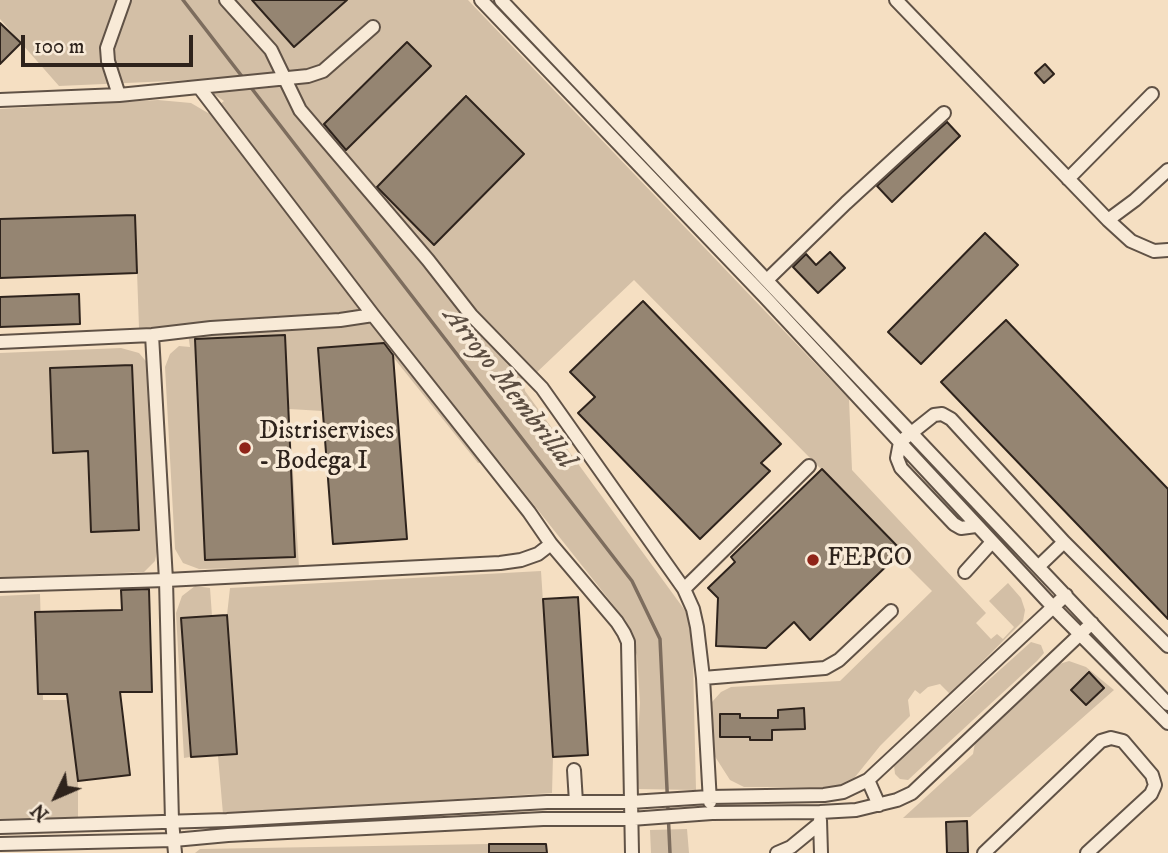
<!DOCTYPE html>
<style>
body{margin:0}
#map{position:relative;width:1168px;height:853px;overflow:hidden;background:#f5dfc2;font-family:"IM FELL DW Pica",serif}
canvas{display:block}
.north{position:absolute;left:21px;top:762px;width:70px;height:70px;-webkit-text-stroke:5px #f8ead7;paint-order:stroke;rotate:226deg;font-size:19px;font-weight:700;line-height:28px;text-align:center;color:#2e231c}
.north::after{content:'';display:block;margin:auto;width:24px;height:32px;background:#2e231c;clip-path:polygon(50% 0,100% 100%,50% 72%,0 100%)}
.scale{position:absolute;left:21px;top:35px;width:172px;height:32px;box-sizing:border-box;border:4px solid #2e231c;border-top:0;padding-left:9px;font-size:21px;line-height:24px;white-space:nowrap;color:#2e231c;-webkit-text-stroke:5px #f8ead7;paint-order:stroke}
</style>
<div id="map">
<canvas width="1168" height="853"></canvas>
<div class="north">N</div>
<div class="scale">100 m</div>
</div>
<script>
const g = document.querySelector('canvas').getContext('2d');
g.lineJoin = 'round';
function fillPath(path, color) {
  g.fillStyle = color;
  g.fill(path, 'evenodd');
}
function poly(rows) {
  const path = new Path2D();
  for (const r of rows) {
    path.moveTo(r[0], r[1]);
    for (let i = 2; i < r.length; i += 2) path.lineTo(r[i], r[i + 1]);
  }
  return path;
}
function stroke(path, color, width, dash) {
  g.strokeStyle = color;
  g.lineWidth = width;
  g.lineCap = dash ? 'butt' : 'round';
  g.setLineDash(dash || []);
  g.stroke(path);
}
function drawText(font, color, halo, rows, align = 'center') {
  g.font = font + ' "IM FELL DW Pica",serif';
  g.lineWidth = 7;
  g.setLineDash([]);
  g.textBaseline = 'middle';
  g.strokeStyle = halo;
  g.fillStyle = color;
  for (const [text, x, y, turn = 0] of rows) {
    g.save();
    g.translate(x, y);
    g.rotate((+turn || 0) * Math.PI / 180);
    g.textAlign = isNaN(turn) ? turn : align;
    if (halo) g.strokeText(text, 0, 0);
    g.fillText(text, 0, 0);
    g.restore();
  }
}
const green = poly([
 [0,0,468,0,849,399,852,470,986,613,976,623,991,639,997,634,1003,639,1014,627,989,601,1008,583,1021,598,1025,610,1023,621,950,694,940,684,928,687,920,694,915,690,908,700,910,716,880,746,847,787,744,787,730,780,714,755,712,702,721,692,731,687,840,681,932,591,897,556,902,551,634,280,535,374,512,363,522,376,525,391,692,620,696,790,639,789,636,768,640,703,637,656,626,621,499,461,478,463,393,357,392,343,319,348,323,411,289,409,299,567,199,569,183,563,175,549,165,367,170,354,179,346,190,347,187,327,139,328,135,215,0,219,0,109,158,100,191,103,208,113,224,101,193,80,59,86,0,19],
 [121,348,139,353,150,366,157,551,155,561,144,572,0,578,0,353],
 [541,571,553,757,552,793,223,814,218,756,237,754,227,615,230,588],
 [195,586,210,588,212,616,181,619,190,757,184,758,176,613,182,596],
 [40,594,43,700,68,700,78,781,78,822,0,824,0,596],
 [1031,642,1041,645,1044,653,1037,661,908,780,900,779,895,774,894,765],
 [1069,661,1086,667,1114,690,970,817,903,818,973,754,976,737,1053,666],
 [687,829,689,853,651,853,650,830],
 [489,844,489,853,195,853,200,849]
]);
const stream = poly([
 [183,0,244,79],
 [249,85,632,581,660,639,670,853]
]);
const building = poly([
 [252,0,347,0,294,47,252,0],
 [0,23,21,43,0,64,0,23],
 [407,42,431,66,346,150,324,124,407,42],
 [1045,64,1054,74,1044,83,1035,73,1045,64],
 [466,96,524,154,434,245,377,187,466,96],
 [947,122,960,136,892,202,877,186,947,122],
 [135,215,137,273,0,278,0,219,135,215],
 [985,233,1018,265,921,364,888,332,985,233],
 [830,252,845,268,818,293,793,267,806,254,816,265,830,252],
 [79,294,80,324,0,327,0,297,79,294],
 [643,301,781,444,761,463,770,471,700,539,578,413,595,397,570,372,643,301],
 [1006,320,1168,489,1168,619,941,382,1006,320],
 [285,335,295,557,205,560,195,339,285,335],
 [384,343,393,355,407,539,333,544,318,348,384,343],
 [132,365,139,530,91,532,88,451,53,453,50,368,132,365],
 [822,469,902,551,810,640,794,622,766,648,716,646,718,598,708,588,735,562,731,557,822,469],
 [149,589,152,692,120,692,130,775,78,781,67,694,38,694,35,612,122,610,121,590,149,589],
 [578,597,588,755,553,757,543,599,578,597],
 [227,615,237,754,191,757,181,618,227,615],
 [1089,672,1104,688,1086,705,1071,690,1089,672],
 [804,708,805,729,772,730,772,740,750,740,750,737,720,737,720,714,740,714,740,718,778,718,778,710,804,708],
 [967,821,968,853,947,853,946,822,967,821],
 [489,844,546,844,547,853,489,853,489,844]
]);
const minor = poly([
 [226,0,271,50,300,110,428,260,471,315,542,388,684,589,693,609,697,627,703,678,710,802],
 [481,0,765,297,1053,607,1168,723],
 [501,0,1168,704],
 [896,0,1108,220,1131,241,1154,251,1168,250],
 [199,87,373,315,529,512,551,544,617,622,624,633,628,642,632,853],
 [119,95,108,61,107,48,124,0],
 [0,100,119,95,308,76,323,71,373,27],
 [1068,179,1152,94],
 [1108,220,1135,200,1168,170],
 [767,280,846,203,944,113],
 [152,335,166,580,172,821,175,853],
 [0,342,152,335,211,328,340,320,373,315],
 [976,526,961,528,954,524,901,468,897,458,900,442,934,415,942,414,951,419,1064,542,1168,646],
 [1039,566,1064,542],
 [965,572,992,542],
 [0,585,166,580,500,563,521,560,538,554,551,544],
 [684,589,809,466],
 [703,678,825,668,839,660,891,611],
 [574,770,576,802],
 [868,780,879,805],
 [820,820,821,853],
 [0,827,227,820,547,802,631,802,709,797,824,795,843,792,868,780,1066,595],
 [0,844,174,840,228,835,543,819,631,819,712,813,820,812,856,810,897,800,912,793,1092,623],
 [777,853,791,847,819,824],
 [984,853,1101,741,1111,738,1123,741,1152,775,1155,785,1151,794,1087,853]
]);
const markers = [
 [245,448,7,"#8f2418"],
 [813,560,7,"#8f2418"]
];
const poiNames = [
 ["Distriservises",259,433],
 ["- Bodega I",259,463],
 ["FEPCO",827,560]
];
const waterNames = [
 ["Arroyo Membrillal",508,389,52]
];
fillPath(green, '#d3bfa6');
stroke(stream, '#7d6d5e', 3.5);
fillPath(building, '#958572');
stroke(building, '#2e231c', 2);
stroke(minor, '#605246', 16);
stroke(minor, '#f8ead7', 12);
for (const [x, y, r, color] of markers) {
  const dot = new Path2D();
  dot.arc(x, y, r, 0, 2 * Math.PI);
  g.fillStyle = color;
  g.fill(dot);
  stroke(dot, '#f8ead7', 2.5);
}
drawText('26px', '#2e231c', '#f8ead7', poiNames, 'left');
drawText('italic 28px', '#5c4e42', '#f8ead7', waterNames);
</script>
